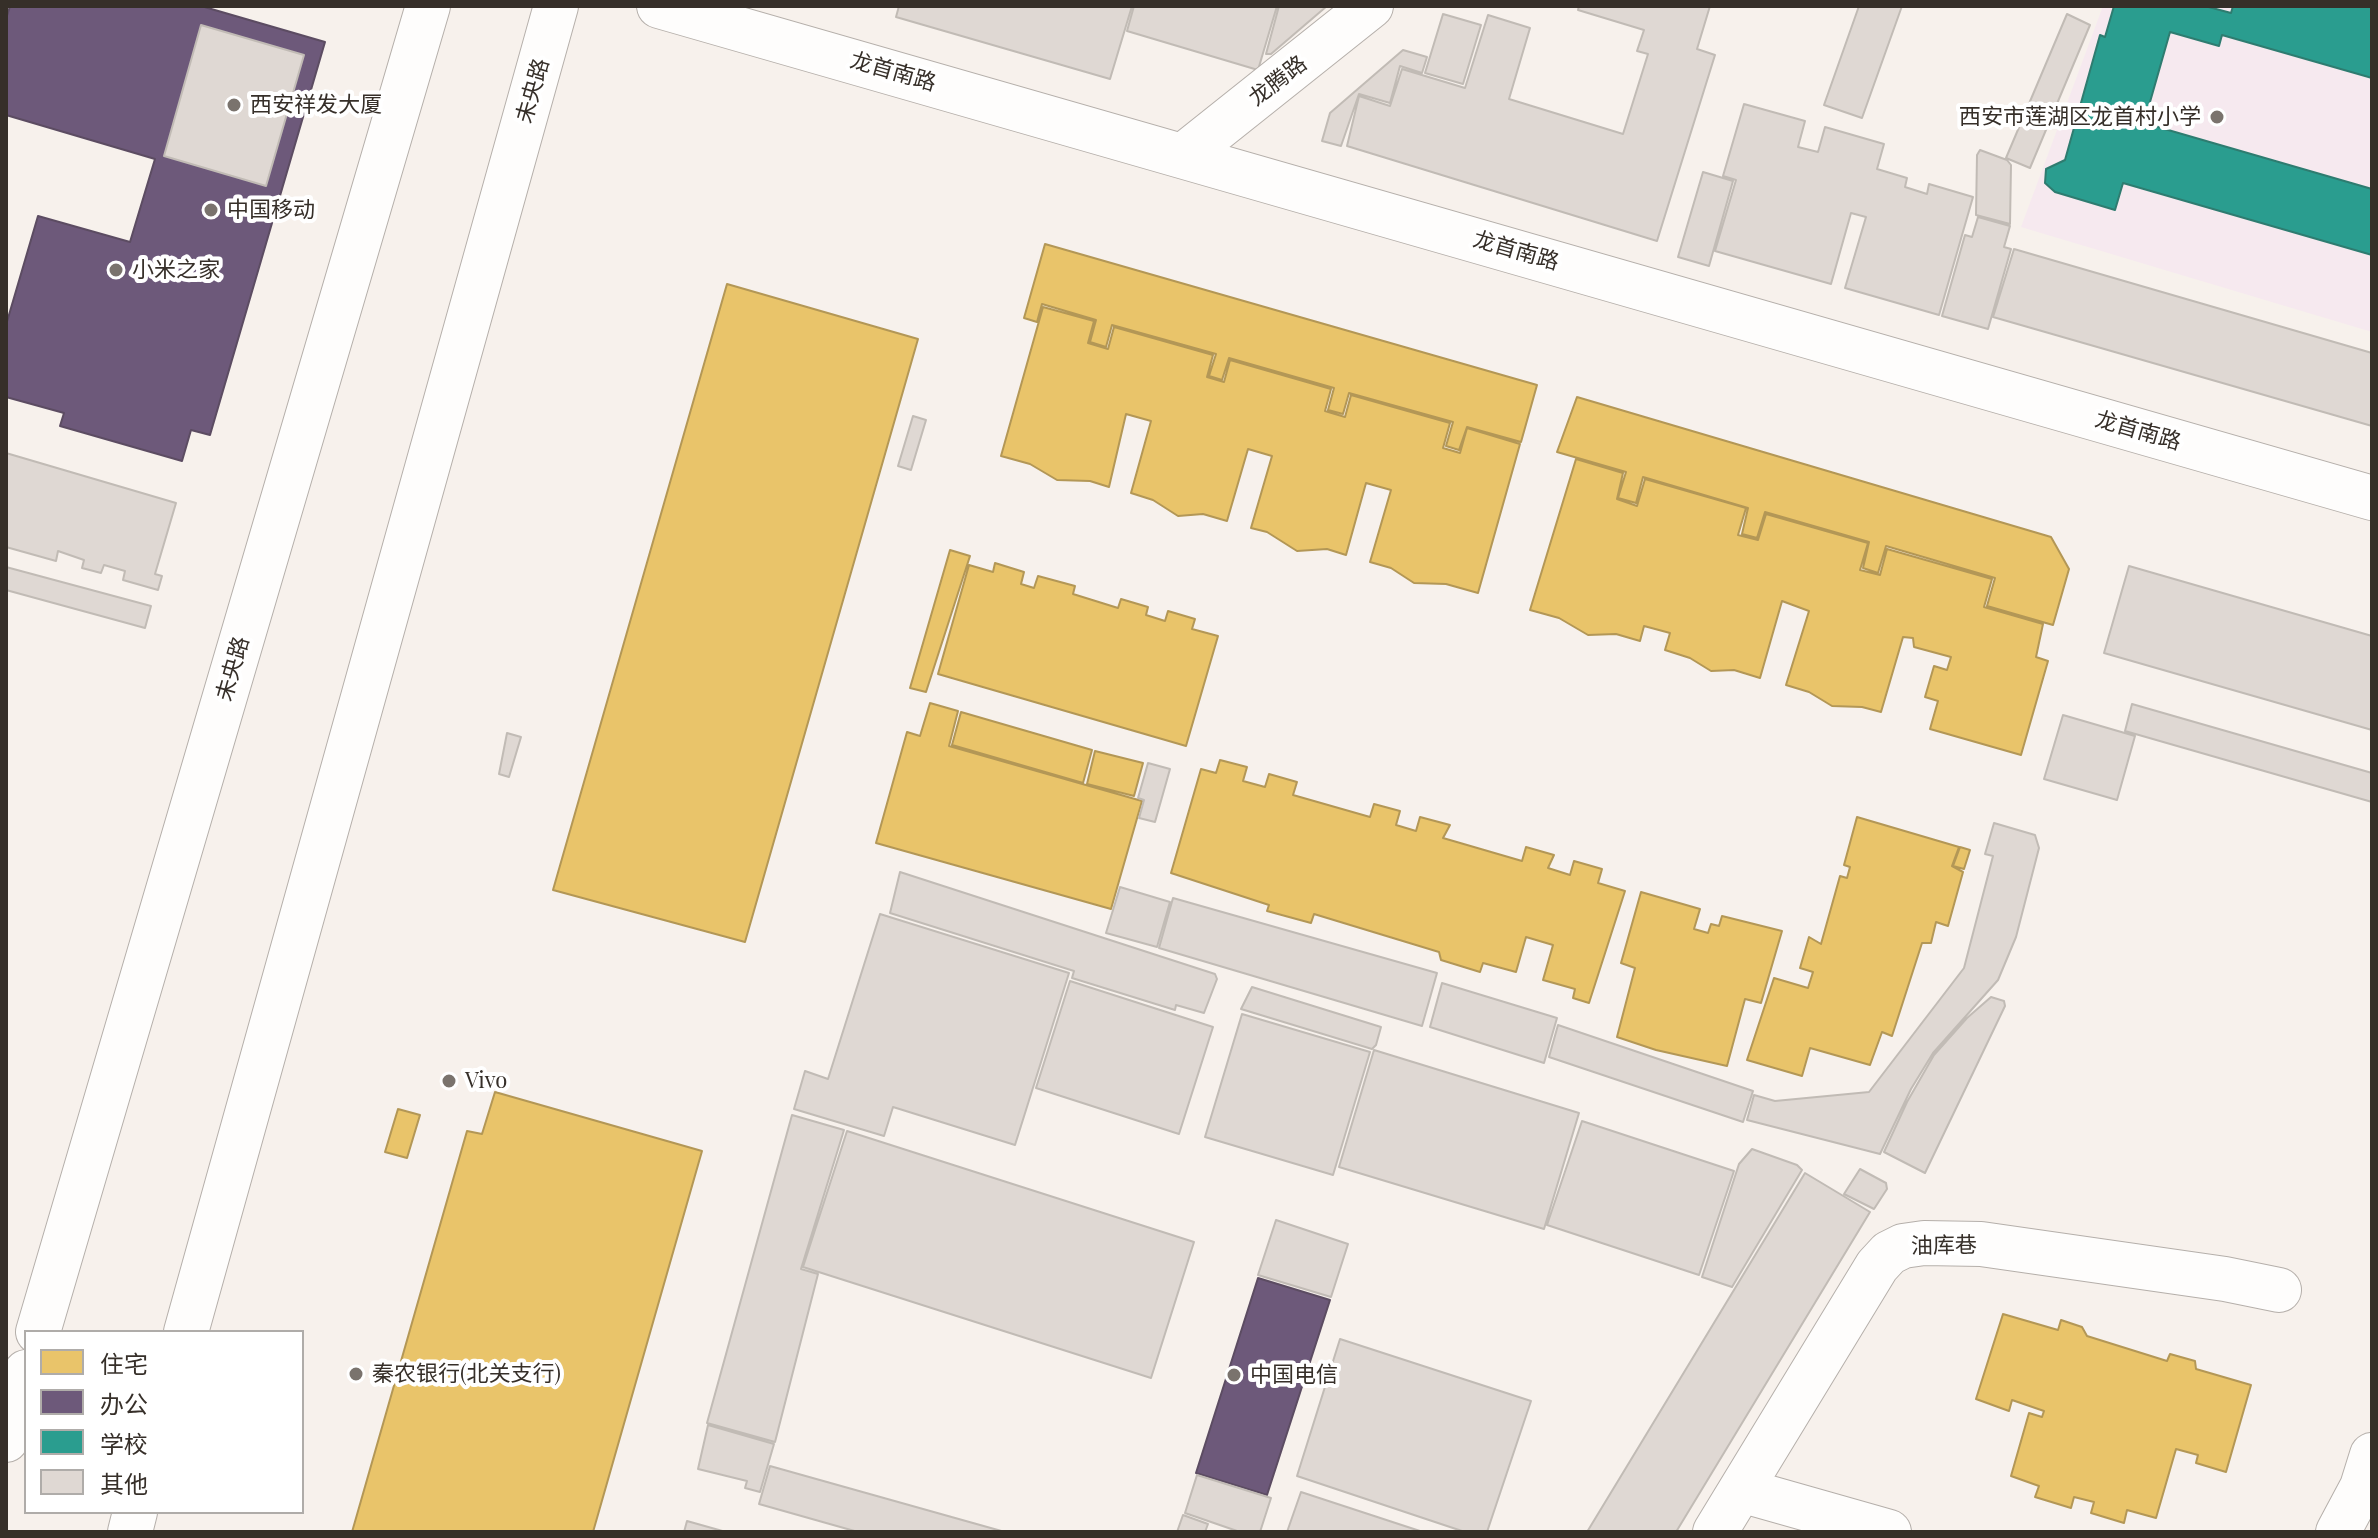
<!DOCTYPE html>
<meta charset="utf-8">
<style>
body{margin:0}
#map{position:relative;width:2378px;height:1538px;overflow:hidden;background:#f7f1ec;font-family:"Playfair Display","Noto Sans SC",serif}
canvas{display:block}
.frame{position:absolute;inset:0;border:8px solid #362f29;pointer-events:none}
.legend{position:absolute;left:24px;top:1330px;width:280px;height:184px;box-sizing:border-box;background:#fff;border:2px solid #afaca9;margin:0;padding:10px 14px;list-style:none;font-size:24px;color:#362f29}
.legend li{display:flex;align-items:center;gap:16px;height:40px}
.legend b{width:40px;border:2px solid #afaca9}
</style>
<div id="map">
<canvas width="2378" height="1538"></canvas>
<div class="frame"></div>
<ul class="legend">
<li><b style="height:22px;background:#e9c46a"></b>住宅</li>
<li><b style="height:22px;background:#6d597a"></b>办公</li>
<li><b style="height:22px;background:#2a9d8f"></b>学校</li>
<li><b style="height:22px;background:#dfd8d3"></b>其他</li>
</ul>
</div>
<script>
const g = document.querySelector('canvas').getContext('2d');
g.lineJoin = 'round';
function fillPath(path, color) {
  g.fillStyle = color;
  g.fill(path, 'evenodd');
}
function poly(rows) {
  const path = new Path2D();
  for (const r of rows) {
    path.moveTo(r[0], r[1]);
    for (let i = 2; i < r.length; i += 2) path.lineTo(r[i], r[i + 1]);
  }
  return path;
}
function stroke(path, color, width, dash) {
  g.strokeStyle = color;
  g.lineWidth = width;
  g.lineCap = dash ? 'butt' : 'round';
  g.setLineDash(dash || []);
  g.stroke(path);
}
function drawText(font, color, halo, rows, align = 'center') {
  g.font = font + ' "Playfair Display","Noto Sans SC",serif';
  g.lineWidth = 8;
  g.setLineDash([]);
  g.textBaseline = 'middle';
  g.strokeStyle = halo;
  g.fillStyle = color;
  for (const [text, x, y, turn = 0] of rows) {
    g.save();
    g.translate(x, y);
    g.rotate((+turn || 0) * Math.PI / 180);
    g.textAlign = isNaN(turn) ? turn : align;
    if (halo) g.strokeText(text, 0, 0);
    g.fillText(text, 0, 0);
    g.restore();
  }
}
const industrial = poly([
 [2103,6,2372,6,2372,332,2021,227]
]);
const homes = poly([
 [1045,244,1537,385,1521,442,1467,427,1459,450,1446,446,1453,422,1349,393,1343,414,1328,410,1334,388,1229,358,1222,380,1209,376,1216,354,1112,325,1106,347,1090,342,1096,320,1042,304,1037,322,1024,318,1045,244],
 [727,284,918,339,745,942,553,890,727,284],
 [1043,307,1094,321,1088,343,1108,349,1114,327,1213,355,1207,377,1224,382,1230,360,1331,389,1325,411,1345,417,1351,395,1450,423,1443,448,1460,453,1467,428,1520,444,1478,593,1446,584,1414,583,1391,568,1370,562,1391,490,1366,483,1346,555,1327,549,1297,551,1267,532,1251,528,1272,456,1248,449,1227,521,1203,514,1178,516,1153,500,1131,493,1151,421,1126,414,1109,487,1090,481,1057,480,1030,464,1001,456,1043,307],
 [1577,397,2051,537,2069,569,2053,625,1987,606,1995,578,1886,546,1878,573,1863,568,1869,542,1765,512,1757,538,1742,534,1748,508,1643,477,1636,503,1618,498,1626,472,1557,452,1577,397],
 [1576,459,1623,473,1617,499,1637,506,1645,479,1746,508,1738,535,1758,540,1766,514,1868,543,1860,570,1880,575,1887,549,1992,579,1984,607,2043,624,2036,657,2048,661,2021,755,1930,729,1938,701,1925,697,1934,666,1947,670,1951,657,1914,647,1913,638,1903,637,1881,712,1862,707,1832,706,1809,692,1786,685,1809,611,1782,601,1760,678,1734,670,1711,671,1690,658,1665,650,1670,633,1644,626,1640,641,1616,634,1588,635,1559,618,1530,610,1576,459],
 [950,550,970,556,926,692,910,688,950,550],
 [995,563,1024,572,1021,584,1034,588,1038,576,1075,586,1073,594,1118,608,1121,599,1148,607,1146,615,1165,621,1168,611,1195,619,1192,629,1218,636,1186,746,938,674,969,565,993,572,995,563],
 [930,703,958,711,949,746,1142,801,1111,909,876,843,907,732,920,736,930,703],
 [961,712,1092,750,1083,783,952,745,961,712],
 [1095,751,1143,763,1134,796,1087,784,1095,751],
 [1220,760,1247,767,1243,781,1265,787,1269,774,1297,782,1293,795,1370,817,1374,804,1400,811,1396,825,1416,831,1420,817,1450,825,1443,838,1522,861,1526,847,1554,855,1548,868,1570,875,1574,861,1602,869,1598,883,1625,891,1589,1003,1573,998,1575,989,1543,980,1553,945,1526,937,1516,972,1483,963,1480,972,1441,960,1439,952,1314,914,1311,923,1267,911,1269,905,1171,873,1201,769,1216,773,1220,760],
 [1857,817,1959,847,1952,866,1963,872,1948,926,1936,922,1931,943,1922,943,1892,1036,1882,1032,1870,1065,1810,1048,1802,1076,1747,1060,1774,978,1808,988,1813,972,1800,968,1809,937,1821,944,1840,876,1847,878,1850,867,1844,865,1857,817],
 [1960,847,1970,850,1964,869,1953,866,1960,847],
 [1641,892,1700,909,1694,929,1708,933,1711,924,1719,926,1722,916,1782,931,1761,1003,1745,999,1727,1066,1656,1050,1617,1037,1635,968,1621,963,1641,892],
 [495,1092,702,1151,593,1532,352,1532,467,1131,482,1134,495,1092],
 [398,1109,420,1115,407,1158,385,1152,398,1109],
 [2003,1314,2058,1330,2061,1320,2082,1327,2087,1336,2167,1361,2170,1354,2195,1361,2196,1369,2251,1385,2226,1472,2196,1463,2198,1455,2176,1449,2156,1518,2127,1510,2124,1523,2091,1513,2094,1502,2074,1497,2071,1508,2035,1497,2039,1486,2011,1476,2029,1413,2042,1417,2044,1411,2012,1400,2009,1411,1976,1399,2003,1314]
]);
const offices = poly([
 [10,6,201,6,325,42,210,435,191,430,182,461,60,426,64,413,6,397,6,325,38,216,130,242,155,159,6,115,6,19,10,6],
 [1258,1278,1330,1300,1267,1495,1196,1473,1258,1278]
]);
const schools = poly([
 [2114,6,2205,6,2231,13,2233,6,2372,6,2372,78,2222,35,2219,46,2170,32,2144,123,2372,189,2372,255,2123,183,2115,210,2055,192,2045,183,2046,169,2065,160,2100,35,2105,37,2114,6]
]);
const building = poly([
 [899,6,1132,6,1110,79,896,17,899,6],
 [1134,6,1277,6,1258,70,1127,31,1134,6],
 [1279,6,1327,6,1271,54,1266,54,1279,6],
 [1579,6,1710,6,1697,49,1715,55,1657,241,1347,146,1359,96,1390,106,1402,69,1465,88,1488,15,1530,28,1509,99,1623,134,1648,54,1637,51,1644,30,1578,10,1579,6],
 [1859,6,1902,6,1862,118,1824,105,1859,6],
 [1443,14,1481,25,1463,84,1425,73,1443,14],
 [2067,14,2090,25,2030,168,2006,158,2067,14],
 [201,25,304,55,266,186,164,156,201,25],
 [1403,50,1427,57,1422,73,1400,66,1390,103,1359,94,1341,146,1322,141,1330,113,1403,50],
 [1744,104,1805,121,1798,147,1818,152,1825,127,1884,144,1877,169,1907,178,1905,187,1927,194,1929,184,1973,197,1939,315,1845,288,1866,217,1851,213,1831,284,1715,251,1736,180,1723,176,1744,104],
 [1980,150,2007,160,2011,165,2010,224,1976,215,1977,155,1980,150],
 [1703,172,1733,181,1709,266,1678,257,1703,172],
 [1978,217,2010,226,2004,247,2011,249,1988,329,1942,316,1965,235,1972,237,1978,217],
 [2014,249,2372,353,2372,426,1993,317,2014,249],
 [913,416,926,420,911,470,898,466,913,416],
 [6,453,176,503,155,574,162,576,158,590,123,580,125,571,104,565,101,573,82,568,84,560,58,551,56,561,6,547,6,453],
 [2129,566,2372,636,2372,730,2104,653,2129,566],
 [6,567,151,606,145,628,6,590,6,567],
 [2132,704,2372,773,2372,802,2125,731,2132,704],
 [2063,715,2135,736,2117,800,2044,779,2063,715],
 [507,733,521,737,509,777,499,774,507,733],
 [1148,763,1170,769,1155,822,1139,818,1144,800,1138,798,1148,763],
 [1994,823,2035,835,2039,848,2016,937,1998,980,1933,1053,1911,1089,1880,1154,1747,1120,1754,1095,1775,1101,1869,1092,1964,968,1993,856,1985,854,1994,823],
 [900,872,1215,974,1217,979,1204,1013,1176,1005,1175,1010,1072,978,1074,971,890,913,900,872],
 [1120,887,1170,902,1157,947,1106,933,1120,887],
 [1173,898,1437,973,1422,1026,1159,948,1173,898],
 [880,914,1069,973,1015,1145,893,1107,884,1136,794,1109,805,1071,828,1079,880,914],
 [1070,981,1213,1027,1179,1134,1036,1088,1070,981],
 [1442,983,1557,1018,1544,1063,1430,1027,1442,983],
 [1252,987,1381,1027,1376,1045,1372,1049,1241,1009,1252,987],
 [1991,997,2004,1001,2005,1006,1925,1173,1884,1152,1907,1102,1934,1055,1967,1018,1991,997],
 [1242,1014,1370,1052,1333,1175,1205,1137,1242,1014],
 [1558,1025,1753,1091,1743,1122,1549,1057,1558,1025],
 [1374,1050,1579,1113,1544,1229,1339,1167,1374,1050],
 [792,1115,844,1130,801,1269,818,1274,775,1442,707,1423,792,1115],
 [1582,1121,1734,1171,1699,1275,1547,1225,1582,1121],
 [847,1131,1194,1242,1151,1378,803,1267,847,1131],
 [1752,1149,1797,1165,1802,1170,1732,1287,1702,1277,1739,1164,1752,1149],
 [1860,1169,1886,1183,1887,1189,1874,1209,1844,1194,1860,1169],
 [1805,1173,1870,1212,1676,1532,1587,1532,1805,1173],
 [1276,1220,1348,1244,1331,1297,1258,1275,1276,1220],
 [1340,1339,1531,1401,1487,1532,1465,1532,1297,1476,1340,1339],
 [708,1425,774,1444,760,1492,745,1488,747,1481,698,1469,708,1425],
 [770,1466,1005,1532,858,1532,759,1504,770,1466],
 [1197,1475,1271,1498,1260,1532,1240,1532,1185,1513,1197,1475],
 [1301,1492,1423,1532,1287,1532,1301,1492],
 [1183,1515,1208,1524,1205,1532,1177,1532,1183,1515],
 [687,1521,726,1532,684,1532,687,1521]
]);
const street = poly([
 [659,6,2372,498],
 [1184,155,1371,6],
 [1741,1490,1889,1532],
 [1715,1532,1877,1266,1889,1253,1903,1246,1924,1243,1981,1244,2225,1279,2279,1290],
 [2338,1532,2362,1487,2372,1455]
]);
const primary = poly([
 [38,1332,428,6],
 [186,1332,556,6],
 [6,1440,26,1372],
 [130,1532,135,1512]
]);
const markers = [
 [234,105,8,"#7a736d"],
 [2217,117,8,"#7a736d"],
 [211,210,8,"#7a736d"],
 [116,270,8,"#7a736d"],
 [449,1081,8,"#7a736d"],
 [356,1374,8,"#7a736d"],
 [1234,1375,8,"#7a736d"]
];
const streetNames = [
 ["龙首南路",893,72,16],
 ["龙腾路",1278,81,-38],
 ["未央路",533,91,-74],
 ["龙首南路",1516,251,16],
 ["龙首南路",2138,431,16],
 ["未央路",233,669,-74],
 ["油库巷",1944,1246,-1]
];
const poiNames = [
 ["西安祥发大厦",250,105],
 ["西安市莲湖区龙首村小学",2201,117,"right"],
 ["中国移动",227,210],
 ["小米之家",132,270],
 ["Vivo",465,1081],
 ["秦农银行(北关支行)",372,1374],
 ["中国电信",1250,1375]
];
fillPath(industrial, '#f6e9ef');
fillPath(homes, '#e9c46a');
stroke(homes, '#b39756', 2);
fillPath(offices, '#6d597a');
stroke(offices, '#5c4c62', 2);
fillPath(schools, '#2a9d8f');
stroke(schools, '#2e7c70', 2);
fillPath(building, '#dfd8d3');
stroke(building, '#c1bbb5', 2);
stroke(street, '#b5afaa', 46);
stroke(primary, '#b5afaa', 46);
stroke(street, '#fefdfc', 44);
stroke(primary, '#fefdfc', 44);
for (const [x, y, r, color] of markers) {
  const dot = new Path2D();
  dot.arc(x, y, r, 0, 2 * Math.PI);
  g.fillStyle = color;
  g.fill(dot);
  stroke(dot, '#fff', 3);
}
drawText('22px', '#362f29', '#fff', streetNames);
drawText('22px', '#362f29', '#fff', poiNames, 'left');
</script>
